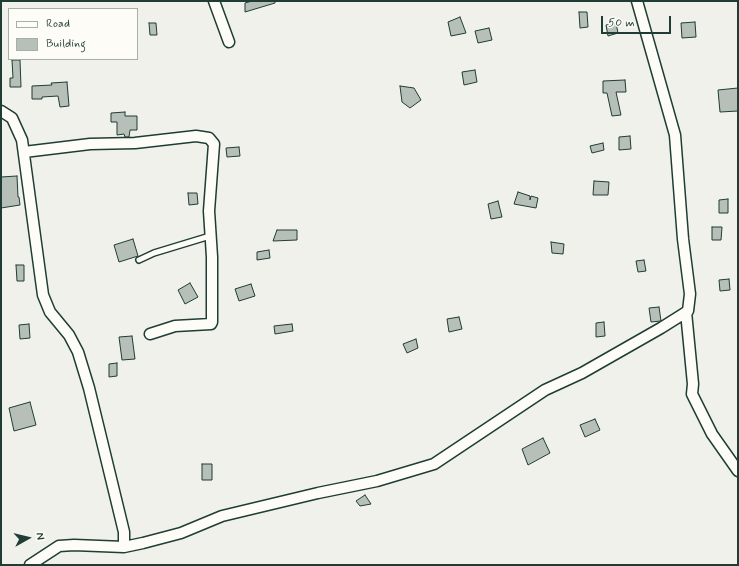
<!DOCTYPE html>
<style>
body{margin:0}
#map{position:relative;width:739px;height:566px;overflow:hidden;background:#f0f1eb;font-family:Mynerve,sans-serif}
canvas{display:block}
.frame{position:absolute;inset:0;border:2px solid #1f3d34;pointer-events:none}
.legend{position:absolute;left:8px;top:8px;width:130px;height:52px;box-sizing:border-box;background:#fdfcf7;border:1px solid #a4b0a9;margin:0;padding:5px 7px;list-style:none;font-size:12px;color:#1f3d34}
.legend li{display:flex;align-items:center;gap:8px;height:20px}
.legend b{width:20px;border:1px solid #a4b0a9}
.north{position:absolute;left:8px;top:518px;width:40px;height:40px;-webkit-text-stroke:3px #fdfcf7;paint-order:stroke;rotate:82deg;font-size:11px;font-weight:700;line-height:16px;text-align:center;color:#1f3d34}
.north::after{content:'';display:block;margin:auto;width:14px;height:18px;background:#1f3d34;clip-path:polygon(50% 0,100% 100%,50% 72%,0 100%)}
.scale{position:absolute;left:601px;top:16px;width:70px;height:18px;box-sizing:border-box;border:2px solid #1f3d34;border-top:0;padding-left:5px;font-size:12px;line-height:14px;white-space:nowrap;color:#1f3d34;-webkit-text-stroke:3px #fdfcf7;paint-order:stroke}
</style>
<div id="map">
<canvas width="739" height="566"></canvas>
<div class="frame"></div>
<ul class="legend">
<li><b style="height:5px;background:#fdfcf7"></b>Road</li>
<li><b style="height:11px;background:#b6bfb8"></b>Building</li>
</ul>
<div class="north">N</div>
<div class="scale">50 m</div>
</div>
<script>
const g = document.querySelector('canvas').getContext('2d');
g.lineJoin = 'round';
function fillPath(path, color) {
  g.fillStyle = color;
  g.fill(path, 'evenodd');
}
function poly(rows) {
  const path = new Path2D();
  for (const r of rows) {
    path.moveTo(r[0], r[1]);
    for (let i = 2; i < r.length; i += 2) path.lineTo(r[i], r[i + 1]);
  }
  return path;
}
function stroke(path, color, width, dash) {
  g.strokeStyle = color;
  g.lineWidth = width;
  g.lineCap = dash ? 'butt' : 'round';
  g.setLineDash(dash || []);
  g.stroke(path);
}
const building = poly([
 [252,1,275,1,275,3,245,12,245,3,252,1],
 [579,12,587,12,588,27,580,28,579,12],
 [460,17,466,33,451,36,448,22,460,17],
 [695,22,696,37,682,38,681,23,695,22],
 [149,23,156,23,157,35,150,35,149,23],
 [616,23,618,33,608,36,606,25,616,23],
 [489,28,492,40,478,43,475,31,489,28],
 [12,60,20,60,21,87,10,87,10,78,13,78,12,60],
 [475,70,477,82,464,85,462,72,475,70],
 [625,80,626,92,616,92,621,115,612,116,607,93,603,93,603,81,625,80],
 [67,82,69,106,60,107,58,96,42,97,42,99,32,99,32,86,52,85,51,83,67,82],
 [400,86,414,88,421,100,410,108,402,102,400,86],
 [738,88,738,111,720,112,718,90,738,88],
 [125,112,125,116,137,116,137,130,130,130,129,137,125,137,124,134,117,135,117,122,111,122,111,113,125,112],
 [630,136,631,149,619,150,619,137,630,136],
 [603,143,604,150,592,153,590,146,603,143],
 [239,147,240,156,227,157,226,148,239,147],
 [17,176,18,197,19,197,20,205,1,208,1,177,17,176],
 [594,181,609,182,608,195,593,195,594,181],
 [518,192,530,196,530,200,531,196,538,198,536,208,514,204,518,192],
 [188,193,197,193,198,204,189,205,188,193],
 [728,199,728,213,719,213,719,200,728,199],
 [498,201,502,217,491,219,488,204,498,201],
 [712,227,722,227,721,240,712,240,712,227],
 [277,230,297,230,297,240,273,241,277,230],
 [133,239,138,256,119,262,114,245,133,239],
 [551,242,564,244,563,254,552,253,551,242],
 [269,250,270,258,257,260,257,252,269,250],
 [644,260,646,271,638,272,636,261,644,260],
 [16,265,24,265,24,281,17,281,16,265],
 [729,279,730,290,720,291,719,280,729,279],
 [190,283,198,297,185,304,178,290,190,283],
 [251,284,255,296,239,301,235,289,251,284],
 [659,307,661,321,651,322,649,308,659,307],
 [459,317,462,329,449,332,447,319,459,317],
 [604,322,605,336,596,337,596,323,604,322],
 [29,324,30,338,20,339,19,325,29,324],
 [292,324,293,331,275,334,274,326,292,324],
 [132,336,135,359,122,360,119,337,132,336],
 [416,339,418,348,407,353,403,344,416,339],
 [117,363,117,376,109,377,109,364,117,363],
 [30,402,36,425,14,431,9,408,30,402],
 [595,419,600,430,585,437,580,425,595,419],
 [543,438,550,453,528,465,522,449,543,438],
 [202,464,212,464,212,480,202,480,202,464],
 [365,495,371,504,360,506,356,501,365,495]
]);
const service = poly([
 [139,260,154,253,210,236]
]);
const minor = poly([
 [214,1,229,42],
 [1,111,12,118,22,140,43,295,50,312,69,335,78,352,89,388,124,532,124,547],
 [24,152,90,144,135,143,196,136,209,138,214,144,209,211,212,257,212,322,211,324,175,326,150,334],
 [686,312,693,384,692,394,712,434,738,471],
 [30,565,59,546,74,545,124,547,143,543,181,533,222,516,318,493,377,481,434,464,545,390,582,373,661,328,688,311,690,294,683,239,675,135,637,1]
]);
fillPath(building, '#b6bfb8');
stroke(building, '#1f3d34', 1);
stroke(service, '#1f3d34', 8);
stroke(minor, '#1f3d34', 13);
stroke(service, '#fdfcf7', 5);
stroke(minor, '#fdfcf7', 10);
</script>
